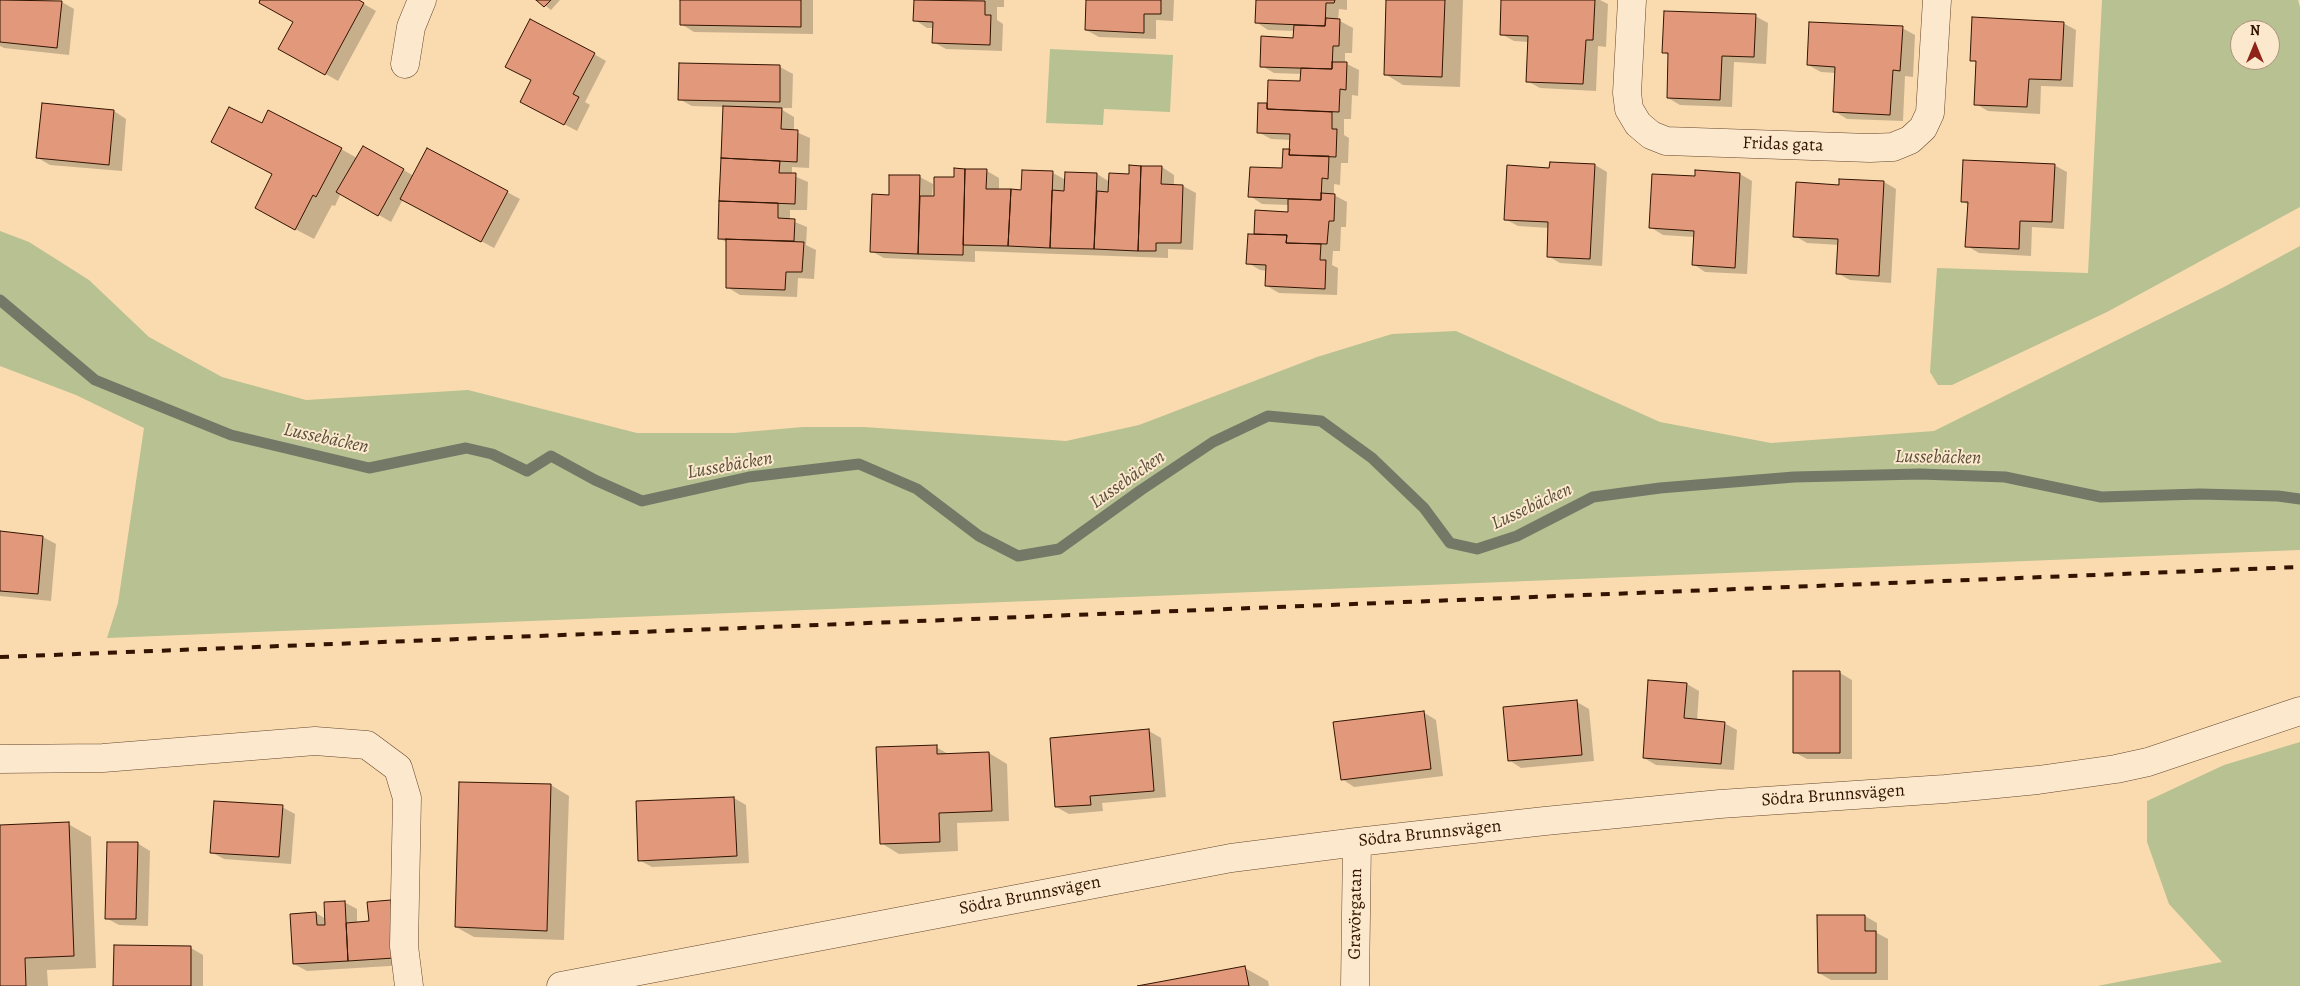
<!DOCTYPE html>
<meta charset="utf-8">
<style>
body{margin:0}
#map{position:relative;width:2300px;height:986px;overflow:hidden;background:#fadbb0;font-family:Alegreya,serif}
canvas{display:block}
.north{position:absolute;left:2230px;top:20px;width:50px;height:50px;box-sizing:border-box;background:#fce8cc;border:1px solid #ab937b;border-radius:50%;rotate:0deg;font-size:14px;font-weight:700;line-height:20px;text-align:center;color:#321401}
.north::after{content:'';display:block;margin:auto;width:18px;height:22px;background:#8f2418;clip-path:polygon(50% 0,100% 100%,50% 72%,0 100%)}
</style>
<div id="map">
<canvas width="2300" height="986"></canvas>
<div class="north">N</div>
</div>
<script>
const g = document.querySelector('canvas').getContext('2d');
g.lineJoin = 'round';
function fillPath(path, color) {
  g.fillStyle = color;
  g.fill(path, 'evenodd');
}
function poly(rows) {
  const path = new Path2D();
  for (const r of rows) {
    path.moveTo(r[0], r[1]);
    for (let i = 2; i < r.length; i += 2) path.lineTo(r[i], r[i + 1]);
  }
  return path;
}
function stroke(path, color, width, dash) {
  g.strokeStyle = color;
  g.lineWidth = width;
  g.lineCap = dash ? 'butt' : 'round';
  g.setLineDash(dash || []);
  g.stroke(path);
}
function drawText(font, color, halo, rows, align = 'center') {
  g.font = font + ' Alegreya,serif';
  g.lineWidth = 4;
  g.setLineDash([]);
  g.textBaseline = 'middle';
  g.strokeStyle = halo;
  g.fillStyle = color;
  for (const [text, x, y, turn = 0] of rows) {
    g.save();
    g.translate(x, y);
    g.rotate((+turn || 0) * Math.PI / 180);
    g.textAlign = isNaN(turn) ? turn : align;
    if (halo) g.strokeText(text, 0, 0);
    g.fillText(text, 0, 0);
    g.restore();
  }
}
const green = poly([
 [2102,0,2298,0,2300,7,2300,207,2107,312,1952,385,1938,385,1930,372,1937,268,2088,273],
 [2240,30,2270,30,2270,60,2240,60],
 [1050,49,1173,55,1170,112,1104,109,1103,125,1046,123],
 [0,231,29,242,89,280,149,337,222,377,306,400,468,390,637,433,734,433,803,427,864,427,1066,441,1139,425,1317,357,1392,334,1456,331,1660,422,1771,443,1934,431,2224,287,2300,246,2300,550,107,638,118,603,144,428,76,395,0,366],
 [2300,742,2300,986,2097,986,2222,962,2169,904,2147,842,2147,801,2224,765]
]);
const shadow = poly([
 [0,0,62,2,74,9,69,55,4,48,0,46],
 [262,0,357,0,376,11,338,81,280,48,295,21],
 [538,0,560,0,551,10],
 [682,0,813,0,813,34,694,32,681,24],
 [916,0,1004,0,1004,7,997,7,997,20,1003,24,1002,51,946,49,933,42,934,28,927,28,915,20],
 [1087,0,1174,0,1173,21,1156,20,1156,39,1099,37,1086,30],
 [1257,0,1347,0,1347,10,1339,9,1338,20,1353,28,1352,53,1345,53,1345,63,1359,70,1358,96,1352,95,1351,119,1344,119,1344,135,1349,138,1348,163,1341,163,1340,185,1334,184,1334,195,1347,202,1346,227,1341,227,1340,251,1333,251,1332,265,1338,268,1337,295,1279,293,1267,286,1267,271,1260,270,1248,263,1256,235,1256,212,1289,213,1289,205,1262,204,1250,196,1283,169,1291,150,1291,140,1271,139,1258,132,1259,104,1268,104,1301,82,1302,74,1274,73,1262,66,1295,39,1295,31,1268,30,1256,22],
 [1388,0,1463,0,1460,87,1403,85,1385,74],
 [1503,0,1600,0,1608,4,1606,47,1598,46,1596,91,1540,88,1527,81,1529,42,1514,41,1501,34],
 [1755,16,1768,23,1766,64,1734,62,1732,107,1680,105,1668,98,1670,56,1663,52],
 [2063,23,2076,30,2073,87,2041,86,2040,114,1988,111,1976,104,1978,63,1972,60],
 [1902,28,1915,35,1913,77,1905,76,1903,121,1847,119,1834,111,1836,73,1821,72,1808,65],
 [594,54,606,61,585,102,590,105,577,131,534,108],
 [680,65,780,67,793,74,792,108,779,108,794,117,794,131,810,138,809,168,792,167,792,175,808,182,807,210,790,210,790,220,807,227,806,245,816,250,814,279,798,278,797,297,740,295,727,287,728,243,719,238,724,107,692,106,679,99],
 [43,104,114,111,126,119,122,171,50,165,38,158],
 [262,125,341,149,357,158,364,147,414,176,507,192,520,199,494,248,403,199,391,222,341,193,335,206,332,205,314,239,274,218,274,175,212,142],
 [1595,165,1607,172,1602,266,1560,263,1548,256,1549,228,1518,226,1505,219,1551,169],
 [2054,165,2067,172,2064,229,2032,227,2031,256,1979,253,1967,246,1969,205,1963,202],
 [1162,167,1174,175,1174,186,1183,186,1196,193,1193,250,1168,249,1168,258,975,251,975,262,884,258,871,251,890,196,890,176,920,177,933,184,932,197,935,197,956,179,987,171,999,178,999,190,1022,191,1053,173,1066,180,1097,174,1110,182],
 [1740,174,1752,181,1747,274,1705,272,1693,264,1694,237,1663,235,1650,227,1696,177],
 [1884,182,1896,189,1891,283,1850,280,1837,273,1839,245,1807,243,1795,236,1840,186],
 [0,533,43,537,56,544,51,601,0,596],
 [1840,673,1852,680,1852,759,1807,759,1794,752],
 [1687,684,1699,691,1697,721,1724,723,1737,730,1734,770,1656,765,1644,758],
 [1577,702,1589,709,1594,761,1521,768,1509,760],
 [1423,712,1436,720,1443,776,1354,787,1342,779],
 [1149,731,1161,738,1166,797,1102,803,1103,811,1069,814,1056,807],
 [936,747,950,755,989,753,1007,764,1009,821,957,823,958,851,899,854,881,843],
 [461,783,551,785,569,796,564,940,474,937,456,927],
 [734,798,746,805,749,863,652,867,639,860],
 [282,807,295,814,291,864,224,859,211,852],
 [68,824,91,837,96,968,47,970,48,986,0,986,0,826],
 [137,843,150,851,148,926,119,925,106,918],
 [344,902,357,909,357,923,370,923,391,902,403,909,406,965,307,971,294,964,316,913,326,919],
 [1865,916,1877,923,1877,933,1888,939,1888,980,1831,980,1819,973],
 [191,948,203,955,203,986,114,986],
 [1245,968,1268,981,1269,986,1144,986]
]);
const stream = poly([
 [0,300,95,380,231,435,369,468,466,448,492,454,527,471,551,456,595,480,642,501,749,477,859,464,917,489,979,536,1018,556,1059,549,1141,490,1213,442,1268,416,1321,421,1372,458,1424,508,1450,543,1477,549,1517,536,1593,497,1660,488,1794,477,1920,474,2005,477,2101,497,2200,494,2278,496,2300,499]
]);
const building = poly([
 [0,0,62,1,57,48,0,42,0,0],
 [260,0,359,0,364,3,325,75,278,49,293,22,259,3,260,0],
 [536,0,551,0,544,7,536,0],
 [680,0,801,0,801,27,680,25,680,0],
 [914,0,985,1,985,15,991,15,990,45,932,43,933,22,913,21,914,0],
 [1086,0,1161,0,1161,14,1144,14,1144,33,1085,30,1086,0],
 [1256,0,1335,0,1334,3,1326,3,1325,26,1255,23,1256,0],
 [1386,0,1445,0,1442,77,1384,75,1386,0],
 [1501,0,1595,0,1593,40,1586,40,1583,84,1526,82,1528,36,1500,35,1501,0],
 [1664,11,1756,14,1754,57,1722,56,1720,100,1667,98,1668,53,1662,53,1664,11],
 [1972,17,2064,22,2061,80,2029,79,2027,107,1974,105,1976,61,1970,61,1972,17],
 [1326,18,1340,19,1339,46,1333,46,1332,69,1260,67,1261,36,1293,38,1294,25,1325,26,1326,18],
 [530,19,595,53,573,94,579,97,564,125,520,102,531,80,505,67,530,19],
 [1809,22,1903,26,1900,71,1893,70,1890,115,1833,112,1835,67,1807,65,1809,22],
 [1332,62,1347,62,1346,90,1340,89,1339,112,1267,109,1268,80,1300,81,1301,68,1332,69,1332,62],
 [679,63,780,65,780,102,678,100,679,63],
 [42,103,114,110,109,165,36,158,42,103],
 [1258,103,1267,103,1267,109,1332,112,1332,129,1337,129,1336,157,1289,155,1290,134,1257,133,1258,103],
 [723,106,782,108,781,129,798,130,797,162,721,158,723,106],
 [229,107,262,123,268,110,342,148,316,197,313,195,295,230,255,208,272,174,211,142,229,107],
 [363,146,404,169,378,216,336,192,363,146],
 [427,148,508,191,481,242,400,199,427,148],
 [1283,149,1290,149,1289,155,1329,156,1328,179,1322,178,1321,200,1248,197,1250,167,1282,168,1283,149],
 [721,158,780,161,779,173,796,173,795,204,719,201,721,158],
 [1963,160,2055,164,2052,222,2020,221,2019,249,1965,247,1968,202,1961,202,1963,160],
 [1550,162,1595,164,1590,259,1547,257,1548,222,1504,220,1507,165,1549,168,1550,162],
 [1129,165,1141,166,1138,251,1094,249,1097,191,1108,192,1109,173,1129,174,1129,165],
 [1141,166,1162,166,1161,184,1183,185,1181,243,1156,243,1156,251,1138,251,1141,166],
 [954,168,965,169,963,255,918,254,920,196,934,196,934,177,954,177,954,168],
 [965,169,987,169,986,189,1011,189,1008,246,963,245,965,169],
 [1022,170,1053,171,1050,248,1008,246,1011,189,1021,190,1022,170],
 [1695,170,1740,173,1735,268,1692,265,1694,231,1649,228,1652,174,1695,176,1695,170],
 [1065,172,1097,173,1094,249,1050,248,1052,190,1064,191,1065,172],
 [889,175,920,175,918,254,870,252,872,194,889,195,889,175],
 [1839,179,1884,181,1879,276,1836,274,1838,239,1793,237,1796,182,1839,185,1839,179],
 [1321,193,1335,194,1334,221,1329,221,1327,244,1286,243,1287,235,1254,234,1255,210,1288,212,1288,199,1321,200,1321,193],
 [719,201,778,203,778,218,795,219,794,241,718,239,719,201],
 [1248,234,1287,235,1286,243,1321,244,1320,260,1326,260,1325,289,1265,286,1266,265,1246,264,1248,234],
 [726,239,804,242,802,272,786,272,785,290,726,288,726,239],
 [0,531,43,536,38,594,0,591,0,531],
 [1793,671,1840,671,1840,753,1793,753,1793,671],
 [1648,680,1687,683,1684,718,1725,722,1721,764,1643,758,1648,680],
 [1577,700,1582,755,1508,761,1503,707,1577,700],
 [1424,711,1431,769,1341,780,1333,722,1424,711],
 [1149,729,1154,791,1090,796,1091,805,1055,807,1050,738,1149,729],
 [937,745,937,754,989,752,992,811,939,813,940,842,880,844,876,747,937,745],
 [459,782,551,784,547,931,455,927,459,782],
 [734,797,737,856,638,861,636,801,734,797],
 [214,801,283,805,279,857,210,853,214,801],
 [69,822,74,956,25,958,26,986,0,986,0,825,69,822],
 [107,842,138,842,136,919,105,919,107,842],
 [391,900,394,958,348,961,346,923,369,921,367,902,391,900],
 [345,901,348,961,293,964,290,914,316,912,317,925,325,925,324,902,345,901],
 [1817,915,1865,915,1865,931,1876,931,1876,973,1818,973,1817,915],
 [114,945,191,946,191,986,113,986,114,945],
 [1245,966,1249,986,1137,986,1245,966]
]);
const minor = poly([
 [1632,0,1627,93,1629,109,1638,124,1651,135,1666,141,1870,148,1893,147,1910,140,1923,128,1930,113,1937,0],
 [405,64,411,27,422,0],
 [0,759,103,758,315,741,367,745,398,768,407,798,404,946,409,986],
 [561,986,1231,858,1357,842,1545,821,1720,804,1945,789,2038,780,2116,769,2148,762,2300,711],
 [1355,986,1357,842]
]);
const rail = poly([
 [0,657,2300,567]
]);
const streetNames = [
 ["Fridas gata",1783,145,2],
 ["Södra Brunnsvägen",1833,796,-4],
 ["Södra Brunnsvägen",1430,834,-6],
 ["Södra Brunnsvägen",1030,896,-11],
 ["Gravörgatan",1356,914,-89]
];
const waterNames = [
 ["Lussebäcken",326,439,12],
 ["Lussebäcken",1938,458,1],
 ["Lussebäcken",730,466,-10],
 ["Lussebäcken",1128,480,-35],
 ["Lussebäcken",1532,507,-25]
];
fillPath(green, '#b7c191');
fillPath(shadow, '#0003');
stroke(stream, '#737867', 11);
fillPath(building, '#e2987a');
stroke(building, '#321401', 1);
stroke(minor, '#64462d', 29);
stroke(minor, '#fce8cc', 28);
stroke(rail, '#321401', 4, [9, 9]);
drawText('18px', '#321401', '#fce8cc', streetNames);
drawText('italic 19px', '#584e3c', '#fce8cc', waterNames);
</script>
